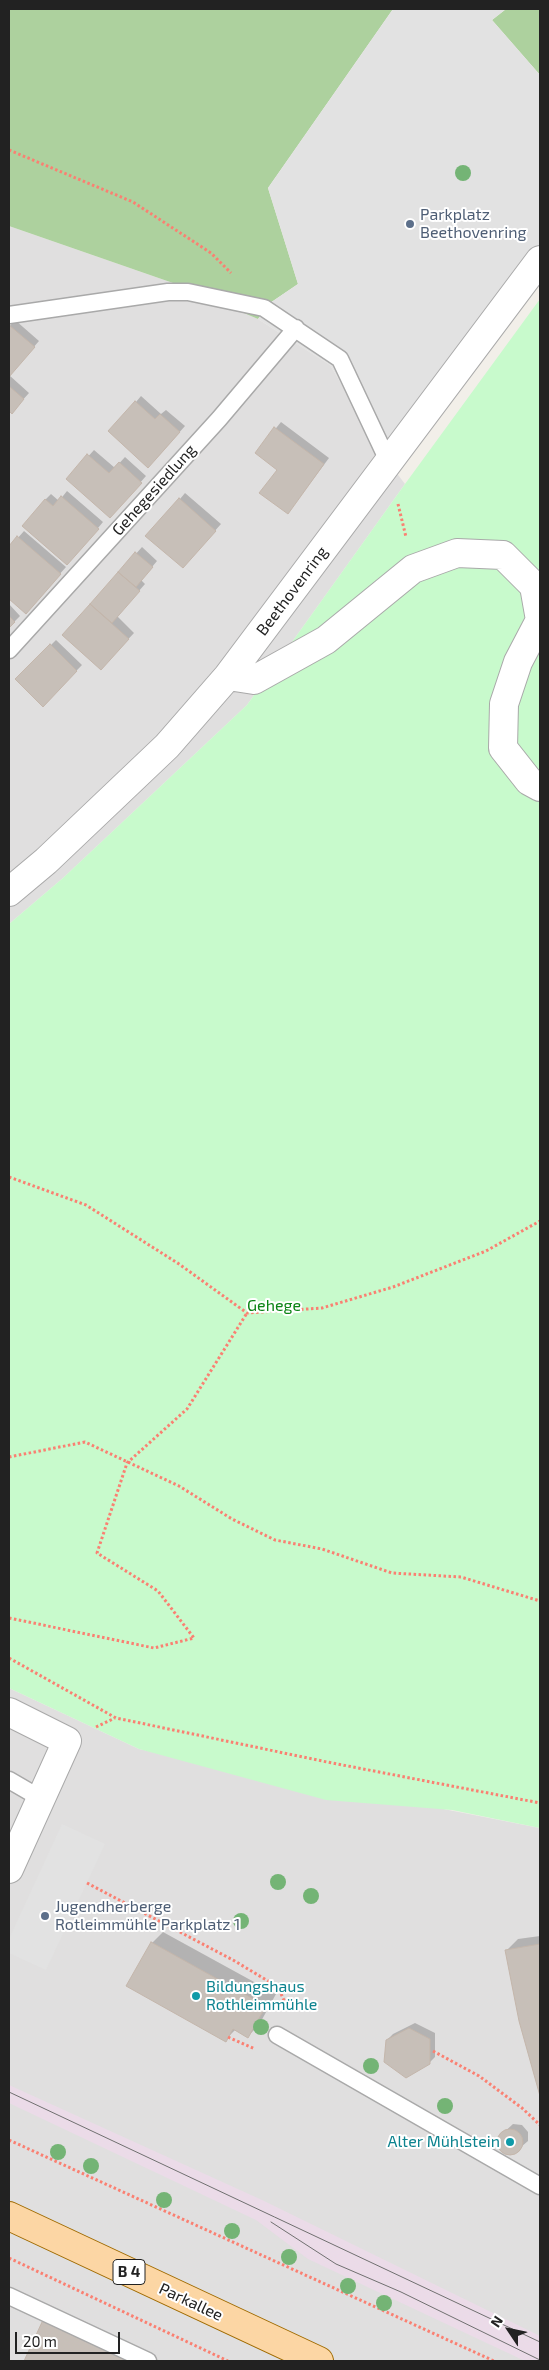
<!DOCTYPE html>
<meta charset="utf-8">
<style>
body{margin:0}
#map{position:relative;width:549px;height:2370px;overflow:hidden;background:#f2efe9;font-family:"Exo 2",sans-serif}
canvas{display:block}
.frame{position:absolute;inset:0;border:10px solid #222;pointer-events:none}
.north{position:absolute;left:484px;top:2305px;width:50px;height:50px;-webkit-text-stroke:4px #fff;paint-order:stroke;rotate:304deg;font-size:14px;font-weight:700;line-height:20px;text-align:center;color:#222}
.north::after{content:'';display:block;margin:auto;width:18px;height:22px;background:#222;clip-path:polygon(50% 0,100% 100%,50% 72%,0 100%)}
.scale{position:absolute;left:15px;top:2332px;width:105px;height:22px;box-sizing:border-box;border:2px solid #222;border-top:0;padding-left:6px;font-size:15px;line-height:18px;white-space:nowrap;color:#222;-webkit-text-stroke:4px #fff;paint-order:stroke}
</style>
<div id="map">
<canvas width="549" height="2370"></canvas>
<div class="frame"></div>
<div class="north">N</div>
<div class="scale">20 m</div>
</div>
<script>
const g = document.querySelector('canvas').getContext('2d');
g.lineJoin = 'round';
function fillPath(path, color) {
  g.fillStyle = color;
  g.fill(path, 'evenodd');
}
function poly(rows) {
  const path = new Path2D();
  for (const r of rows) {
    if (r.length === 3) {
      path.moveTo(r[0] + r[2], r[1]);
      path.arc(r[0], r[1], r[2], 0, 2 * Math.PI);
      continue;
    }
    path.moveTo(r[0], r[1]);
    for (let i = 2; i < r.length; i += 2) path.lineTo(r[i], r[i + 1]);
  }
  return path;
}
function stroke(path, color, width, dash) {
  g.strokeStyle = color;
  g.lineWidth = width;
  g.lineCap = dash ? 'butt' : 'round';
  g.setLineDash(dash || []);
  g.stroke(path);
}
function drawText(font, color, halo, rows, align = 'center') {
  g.font = font + ' "Exo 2",sans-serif';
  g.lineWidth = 4;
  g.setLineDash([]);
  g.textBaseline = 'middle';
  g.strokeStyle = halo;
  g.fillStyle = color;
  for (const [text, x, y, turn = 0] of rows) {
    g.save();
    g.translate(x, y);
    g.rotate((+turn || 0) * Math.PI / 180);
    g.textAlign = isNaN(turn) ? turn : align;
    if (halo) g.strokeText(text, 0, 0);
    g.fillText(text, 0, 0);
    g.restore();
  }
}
const residential = poly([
 [9,226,173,283,258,319,330,365,389,463,405,484,247,705,63,878,9,924],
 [9,1688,139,1749,540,1828,540,2361,9,2361]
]);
const industrial = poly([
 [9,2085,262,2200,540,2336,540,2361,525,2361,308,2259,256,2220,9,2103]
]);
const forest = poly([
 [9,9,393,9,268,188,298,284,270,303,258,319,173,283,9,226],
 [506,9,540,9,540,75,492,20]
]);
const park = poly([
 [540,299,540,1828,452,1810,326,1800,139,1749,9,1688,9,924,63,878,247,705,405,484]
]);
const parking = poly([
 [393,9,506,9,492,20,540,75,540,260,389,463,330,365,258,319,270,303,298,284,268,188],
 [62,1824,105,1844,46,1970,9,1953,9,1939]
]);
const shadow = poly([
 [15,320,39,341,9,375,29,393,12,412,9,410,9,327],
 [141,396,161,414,166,410,185,426,154,461,136,402],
 [281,422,329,458,293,506,279,470,256,453],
 [94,450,115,468,125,457,146,476,116,510,68,479],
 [67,491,103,522,73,558,45,500,51,494,59,501],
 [185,493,221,524,188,561,180,499],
 [24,531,66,567,26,612,9,597,9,548],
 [142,547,157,561,141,580,145,584,117,616,134,633,106,663,64,635],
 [9,604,20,616,9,627],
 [56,640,82,665,43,705,17,679],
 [163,1932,276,1994,259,2025,248,2036,236,2029,225,2040,152,1943],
 [540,1936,540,2092,520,2021,507,1950,518,1939],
 [415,2023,435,2033,435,2057,429,2063,387,2040,393,2034],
 [513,2124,522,2125,528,2132,528,2141,514,2153,505,2152,500,2146,499,2137],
 [44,2321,129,2352,125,2361,26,2361]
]);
const building = poly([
 [9,325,35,347,9,377,9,325],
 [9,386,24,399,12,414,9,411,9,386],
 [135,401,155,419,160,414,180,432,148,468,108,431,135,401],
 [274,427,324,464,288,514,259,493,277,470,255,453,274,427],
 [87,454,109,473,119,462,142,483,110,518,66,479,87,454],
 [61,496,99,529,67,565,22,526,45,499,53,506,61,496],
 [179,498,216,531,183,568,145,536,179,498],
 [17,536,61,574,26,614,9,599,9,546,17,536],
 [135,552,153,567,136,587,118,572,135,552],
 [118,572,140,591,112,623,90,604,118,572],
 [90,604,129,639,101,670,62,635,90,604],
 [9,616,15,622,9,628,9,616],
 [50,644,77,671,43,707,15,679,50,644],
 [151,1942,266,2006,248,2038,233,2029,226,2042,126,1986,151,1942],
 [540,1944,540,2096,519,2021,505,1950,540,1944],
 [409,2028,430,2039,430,2064,406,2078,384,2062,386,2040,409,2028],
 [510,2142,13],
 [43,2320,125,2358,123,2361,24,2361,43,2320]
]);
const path = poly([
 [9,150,133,202,211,253,231,273],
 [398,504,406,537],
 [9,1177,86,1205,179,1264,247,1313,322,1308,393,1287,486,1251,540,1221],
 [9,1457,85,1442,179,1486,232,1519,275,1540,322,1549,392,1573,461,1577,540,1601],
 [9,1618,154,1648,194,1638,158,1591,97,1553,127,1463,187,1409,247,1313],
 [9,1658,116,1718,327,1762,540,1803],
 [96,1727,115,1718],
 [87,1883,233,1960,278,1987,287,2007,286,2010],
 [228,2037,255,2049],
 [433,2051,479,2076,522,2108,540,2125],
 [9,2140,494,2361],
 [9,2258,228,2361]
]);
const lane = poly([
 [9,315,168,292,188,292,264,308,340,359,389,463],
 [9,650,219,419,296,328],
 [9,1780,40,1798],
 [277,2035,540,2186],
 [9,2296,148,2361]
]);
const street = poly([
 [228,676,254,680,326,640,413,569,457,553,503,555,534,586,540,620,518,662,504,704,503,748,529,781,540,787],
 [9,892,46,861,167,746,228,676,540,260],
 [9,1712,67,1741,9,1869]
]);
const primary = poly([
 [9,2216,319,2361]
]);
const tram = poly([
 [9,2092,540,2342],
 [271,2222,336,2264,401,2292,540,2360]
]);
const trees = [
 [463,173],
 [278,1882],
 [311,1896],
 [241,1921],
 [261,2027],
 [371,2066],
 [445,2106],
 [58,2152],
 [91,2166],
 [164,2200],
 [232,2231],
 [289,2257],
 [348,2286],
 [384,2303]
];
const markers = [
 [410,224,5,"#5c6f8a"],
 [45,1916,5,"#5c6f8a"],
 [196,1996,5,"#0f9aa8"],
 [510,2142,5,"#0f9aa8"]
];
const shields = [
 [129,2272,32]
];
const shieldNames = [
 ["B 4",129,2272]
];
const serviceNames = [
 ["Parkplatz",420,215],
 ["Beethovenring",420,233],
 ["Jugendherberge",55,1907],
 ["Rotleimmühle Parkplatz 1",55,1925]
];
const streetNames = [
 ["Gehegesiedlung",154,490,-48],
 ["Beethovenring",292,591,-53],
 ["Parkallee",191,2302,25]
];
const parkNames = [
 ["Gehege",274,1306]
];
const cultureNames = [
 ["Bildungshaus",206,1987],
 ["Rothleimmühle",206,2005],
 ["Alter Mühlstein",500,2142,"right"]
];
fillPath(residential, '#e0dfdf');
fillPath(industrial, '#ebdbe8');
fillPath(forest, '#add19e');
fillPath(park, '#c8facc');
fillPath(parking, '#e2e2e2');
fillPath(shadow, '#0003');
fillPath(building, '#c7bfb8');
stroke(building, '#c4b6ab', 1);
stroke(lane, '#a9a9a9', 19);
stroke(street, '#a9a9a9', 30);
stroke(primary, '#a06b00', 30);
stroke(path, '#fa8072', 3, [2.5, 2.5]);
stroke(lane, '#fff', 16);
stroke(street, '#fff', 28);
stroke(primary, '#fcd6a4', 28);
stroke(tram, '#707070', 1);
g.fillStyle = '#74b475';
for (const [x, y] of trees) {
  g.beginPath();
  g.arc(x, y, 8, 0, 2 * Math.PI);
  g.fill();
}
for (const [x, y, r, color] of markers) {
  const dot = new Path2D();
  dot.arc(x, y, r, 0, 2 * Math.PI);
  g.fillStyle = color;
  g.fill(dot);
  stroke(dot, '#fff', 2);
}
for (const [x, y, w] of shields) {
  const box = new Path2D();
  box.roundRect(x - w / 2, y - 12.5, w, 25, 4);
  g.fillStyle = '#fff';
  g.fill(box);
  stroke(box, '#222', 1);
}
drawText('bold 15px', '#222', null, shieldNames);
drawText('16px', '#4e5e75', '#fff', serviceNames, 'left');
drawText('16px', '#222', '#fff', streetNames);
drawText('16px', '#0c8416', '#fff', parkNames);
drawText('16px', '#0d838f', '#fff', cultureNames, 'left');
</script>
